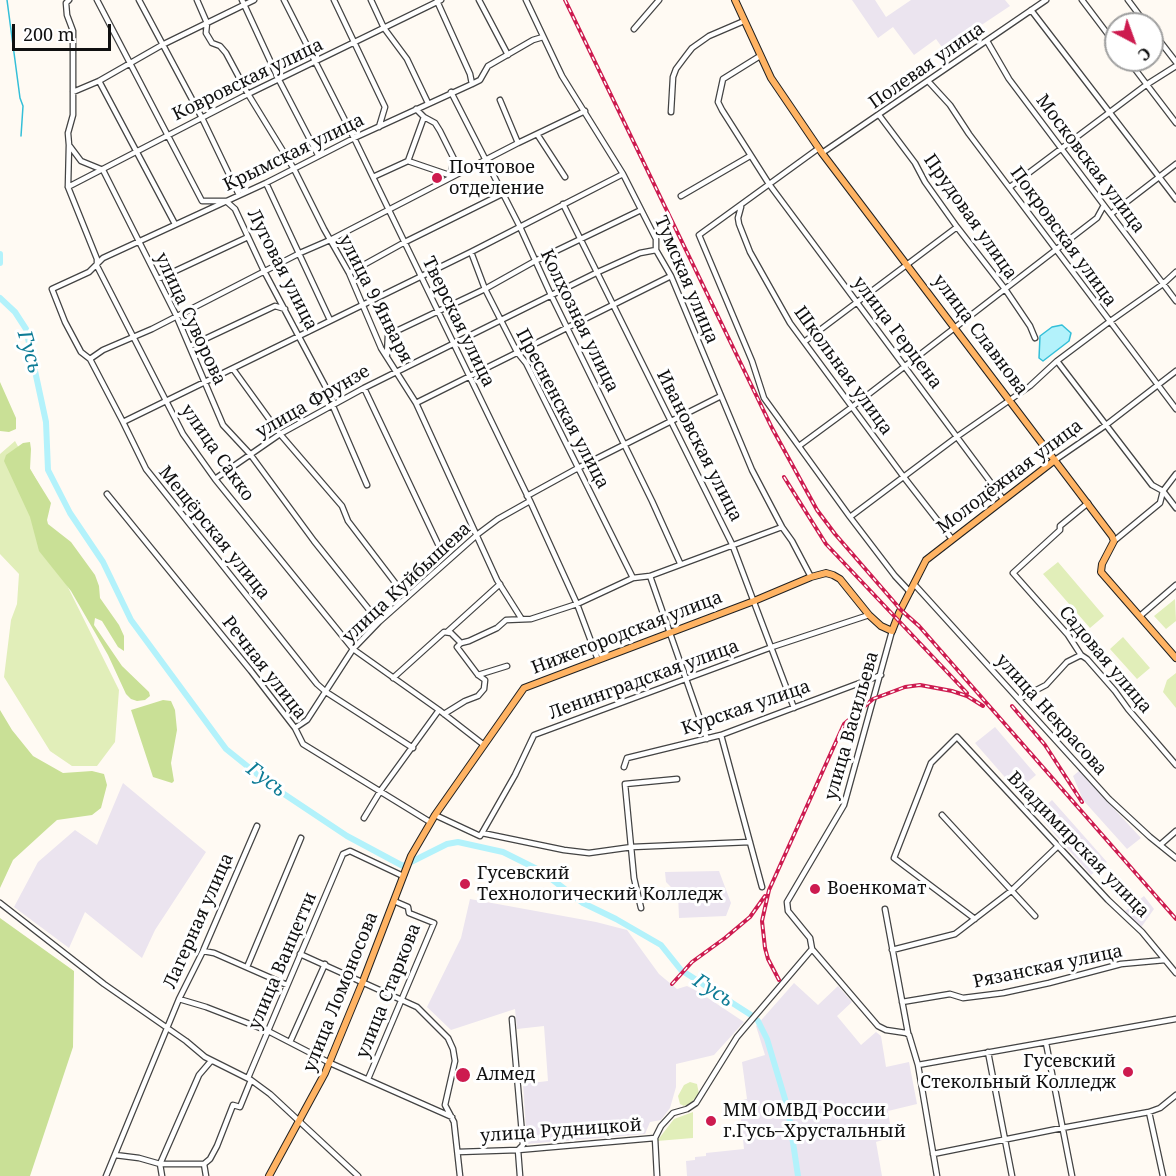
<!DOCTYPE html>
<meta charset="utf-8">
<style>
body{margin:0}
#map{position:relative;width:1176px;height:1176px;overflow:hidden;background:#fffaf3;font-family:"Noto Serif",serif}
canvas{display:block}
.north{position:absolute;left:1104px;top:12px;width:60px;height:60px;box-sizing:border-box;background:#fff;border:2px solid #9f9f9f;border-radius:50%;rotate:139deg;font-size:16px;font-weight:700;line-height:24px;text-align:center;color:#101010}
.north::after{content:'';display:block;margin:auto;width:21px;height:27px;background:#cd1b4f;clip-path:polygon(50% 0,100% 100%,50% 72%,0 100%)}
.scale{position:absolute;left:12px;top:24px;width:99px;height:27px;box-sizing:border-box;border:3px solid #101010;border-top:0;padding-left:8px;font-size:18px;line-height:21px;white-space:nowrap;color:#101010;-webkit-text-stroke:4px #fff;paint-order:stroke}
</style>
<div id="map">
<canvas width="1176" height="1176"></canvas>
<div class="north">С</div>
<div class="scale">200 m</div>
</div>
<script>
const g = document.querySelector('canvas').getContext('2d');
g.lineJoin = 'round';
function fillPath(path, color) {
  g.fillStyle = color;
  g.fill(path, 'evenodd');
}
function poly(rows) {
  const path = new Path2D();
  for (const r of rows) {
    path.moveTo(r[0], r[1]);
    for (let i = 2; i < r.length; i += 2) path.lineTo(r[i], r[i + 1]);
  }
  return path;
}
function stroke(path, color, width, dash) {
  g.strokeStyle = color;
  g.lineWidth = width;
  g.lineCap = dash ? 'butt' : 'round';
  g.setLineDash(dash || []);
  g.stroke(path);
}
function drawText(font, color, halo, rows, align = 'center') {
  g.font = font + ' "Noto Serif",serif';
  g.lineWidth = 6;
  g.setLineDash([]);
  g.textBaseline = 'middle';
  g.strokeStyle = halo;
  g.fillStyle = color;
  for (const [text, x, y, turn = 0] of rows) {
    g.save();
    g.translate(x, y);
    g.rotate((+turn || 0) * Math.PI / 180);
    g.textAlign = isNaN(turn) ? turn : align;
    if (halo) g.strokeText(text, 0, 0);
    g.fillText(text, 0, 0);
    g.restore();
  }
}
const industrial = poly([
 [852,0,875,0,886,17,911,0,1005,0,1010,6,944,50,936,39,914,55,893,27,878,38],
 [995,727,1036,775,1017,791,975,743],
 [1079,771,1141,838,1127,849,1083,800,1073,776],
 [123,783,206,852,155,930,142,958,85,912,69,948,14,907,38,862,75,830,97,845],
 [1052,800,1107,862,1091,875,1037,814],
 [719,871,731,903,726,916,679,918,678,894,666,882,665,872],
 [1144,896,1154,909,1140,929,1125,911],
 [470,899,596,922,627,930,659,974,677,989,687,986,699,992,744,1022,714,1055,676,1064,676,1087,670,1108,661,1120,650,1122,645,1134,527,1144,523,1084,548,1081,544,1026,517,1029,515,1009,451,1030,427,1007,461,938],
 [794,983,818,1005,838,986,852,1002,837,1016,861,1045,876,1032,881,1036,886,1067,909,1062,917,1104,888,1111,892,1137,876,1142,882,1176,687,1176,686,1161,695,1160,695,1157,706,1156,706,1153,744,1149,739,1101,747,1099,742,1062,765,1055,756,1026]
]);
const green = poly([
 [15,441,43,492,42,535,119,690,115,742,97,766,72,766,50,751,4,677,11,620,17,604,19,574,0,554,0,454],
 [1058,562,1104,616,1090,628,1043,574],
 [1175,599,1176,621,1166,629,1154,616],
 [1123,637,1150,668,1137,679,1110,649],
 [1176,673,1176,708,1163,692,1167,680],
 [690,1082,697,1084,699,1094,690,1104,684,1106,680,1104,678,1096,684,1085],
 [693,1112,693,1138,657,1141,674,1119]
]);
const forest = poly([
 [0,382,16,418,16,429,9,432,0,431],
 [30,442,31,449,30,469,51,503,47,520,48,524,71,542,95,575,99,586,100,598,119,625,124,636,124,651,118,647,102,621,95,618,94,625,122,666,149,692,150,696,145,700,137,701,131,699,126,694,108,655,71,591,39,551,30,517,4,461,6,455,23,443],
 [163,700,171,701,175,710,177,730,171,763,174,781,172,783,153,777,131,710],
 [0,710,12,730,33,756,63,773,92,771,104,774,107,785,101,808,92,815,57,820,48,828,13,860,0,888],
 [0,918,74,971,73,1047,30,1176,0,1176]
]);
const water = poly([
 [1062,325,1071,333,1069,341,1043,361,1039,358,1040,336,1052,327,1062,325]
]);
const stream = poly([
 [7,0,20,98,23,106,21,136]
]);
const river = poly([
 [0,254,0,263],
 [0,298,15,312,26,329,46,422,48,470,70,513,103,562,131,620,226,749,272,786,347,836,403,866,447,844,458,842,503,852,541,871,583,903,616,919,661,945,681,970,751,1015],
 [758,1021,767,1039,788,1109,798,1176]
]);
const minor = poly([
 [69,0,66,3,67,15,73,31,73,115,68,133,69,145,81,161,103,170,176,315,223,425,250,454,314,541,379,622],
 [97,0,202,201,226,201,235,209,264,271,331,397,332,404,367,485],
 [139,0,202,118,239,195],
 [197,0,207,23,206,33,212,43,220,46,226,53,248,94,294,169,324,229,349,273,381,348,416,403,497,580,521,618],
 [242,0,279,80,318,155],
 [284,0,354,138,530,501,577,604,598,660],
 [334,0,385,107,379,127],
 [371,0,384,28,407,59,428,103],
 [479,0,508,55],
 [526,0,562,76,623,174,656,239,656,250,671,276,752,470,782,527,792,541,811,577],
 [1082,0,1116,45],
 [1128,0,1146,24],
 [437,1,470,74,472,84],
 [1031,10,1176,199],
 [634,29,659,0],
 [1152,31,1176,62],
 [987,41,1009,79,1176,301],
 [760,56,723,79,718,102,722,110,769,184,1003,499],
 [1128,60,1176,123],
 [99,81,175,224],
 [928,81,950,105,969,134,1176,409],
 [73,92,99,81,162,45,254,0],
 [451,92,520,227,551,295,652,501,680,563],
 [500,100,518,143],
 [416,109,424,117,435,123,440,131,454,159,450,176],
 [671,112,673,77,676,69,685,57,692,48,709,36,744,21],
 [879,115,915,163,925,182,957,227,1005,289,1030,326,1035,338],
 [537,134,565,177],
 [69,145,68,187,97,259,97,266,183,434,215,479,353,649,439,710,484,745],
 [819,148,699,235,752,361,764,398,850,517,895,576,910,592],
 [822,153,1046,0],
 [408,161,452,176],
 [373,177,408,161,424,117],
 [266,183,330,320],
 [68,187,248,94,441,0],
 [1010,187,1146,85,1176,66],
 [681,196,750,156],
 [563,204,732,544,794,708],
 [741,207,738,218,739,224,750,252,790,323,903,476,952,539],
 [1111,214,1176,164],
 [471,252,485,289,517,352,526,363,633,578],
 [349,273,405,242,502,194],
 [158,279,248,237],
 [804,342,957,227],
 [190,346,275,306,285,309],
 [387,355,388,335,485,289,535,261,641,210],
 [90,359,103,350,152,329,300,253,330,240,518,143,585,111],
 [1057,361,1152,485,1163,491,1176,508],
 [233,369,280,434,342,506,348,521,406,597],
 [364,388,438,544],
 [416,403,671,276],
 [123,422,471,252,623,174],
 [799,446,852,407,1097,218,1103,207],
 [1055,460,1106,425,1176,371],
 [215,479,280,434,364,388,598,272,640,253,656,250],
 [107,494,251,671,295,728,303,744,430,822],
 [527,496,578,468,721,396],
 [1088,503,1060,526,1060,530,1013,573,1068,635,1081,655,1087,659,1115,691,1128,709,1176,765],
 [850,517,958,436,1030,386,1057,361,1109,322,1163,284,1176,272],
 [1114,541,1160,503,1163,491,1176,474],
 [650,576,707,739],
 [914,584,1109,799,1150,837,1176,858],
 [1140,616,1176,585],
 [447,632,500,584],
 [478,675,507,666],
 [393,678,444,632,451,633,461,643,469,641,497,628,506,620,531,619,577,604,633,578,650,576,782,527],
 [1019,699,1046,685,1067,662,1081,655],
 [444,714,465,701,478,696,484,689,485,680,478,675,457,647,461,643],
 [295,728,307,720,353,649,379,622,478,534,498,519,530,501],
 [721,735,762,887],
 [413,748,326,692,317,684,146,469,123,422,90,359,81,352,65,322,52,289,89,272,103,258,266,183,354,138,472,84,480,80,488,66,533,40,543,37],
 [624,767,627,758,721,735,881,675],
 [435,815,480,836,482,833,564,850,589,853,632,847,750,842],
 [942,815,1035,916],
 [364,818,381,790,439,710],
 [482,833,515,775,534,735,772,647,869,615],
 [1160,845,1176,831],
 [0,903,104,984,186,1041,205,1057,251,1080,270,1094,358,1176],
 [641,908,634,878,625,784,677,779],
 [885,909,908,1033],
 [975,919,894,858,931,763,957,737,1108,900,1142,932,1176,973],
 [812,949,810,938,788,911,787,902,844,805,892,631],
 [812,949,878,1026,886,1030,906,1033,909,1035,918,1065,937,1176],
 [892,950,955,934,1011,891,1058,846],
 [203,951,214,953,287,985],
 [300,954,417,1007,448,1038,453,1049,455,1061,445,1105,454,1122,460,1176],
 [247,967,301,838],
 [179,999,206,1007,268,1031,330,1063,452,1117],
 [902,1002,950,994,963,998,1003,993,1049,983,1121,964,1165,960],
 [512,1019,523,1145,518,1150,520,1176],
 [290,1042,325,964],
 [1046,1043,1072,1176],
 [988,1052,1012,1176],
 [918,1065,1176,1019],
 [248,1078,343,854,350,851,403,876],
 [368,1079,434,923,409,913,408,907,394,901],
 [1149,1112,1163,1176],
 [458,1152,518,1150,655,1138],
 [933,1154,1062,1128,1149,1112,1160,1108,1176,1095],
 [115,1155,139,1158,160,1164,204,1164],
 [106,1176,179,999,203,951,257,826],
 [162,1176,160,1164,199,1075,211,1061],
 [206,1176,204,1164,210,1159,217,1146,233,1105,240,1107,251,1080],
 [657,1176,655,1138,661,1126,673,1113,687,1109,696,1103,737,1037,812,949]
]);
const major = poly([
 [735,0,771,78,822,153,1112,536,1114,541,1102,564,1101,572,1176,658],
 [269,1176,325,1073,363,981,411,856,435,815,524,688,754,601,811,577,826,573,833,575,840,579,869,615,881,626,892,631,899,613,926,560,1055,460]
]);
const rail = poly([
 [565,0,772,428,817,510,835,534,901,610,919,626,1176,919],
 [784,477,826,544,967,693],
 [1012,706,1045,745,1082,802],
 [779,980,768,959,765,948,762,921,769,890,844,724,873,699,905,687,920,685,952,691,967,696,983,706],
 [672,984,692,962,725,938,750,917,765,896]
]);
const markers = [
 [437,178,6,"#cd1b4f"],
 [465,884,6,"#cd1b4f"],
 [815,889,6,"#cd1b4f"],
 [1128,1072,6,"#cd1b4f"],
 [463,1075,8,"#cd1b4f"],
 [711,1121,6,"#cd1b4f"]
];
const streetNames = [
 ["Полевая улица",927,66,-35],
 ["Ковровская улица",248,80,-26],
 ["Крымская улица",294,153,-26],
 ["Московская улица",1090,164,53],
 ["Прудовая улица",970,217,55],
 ["Покровская улица",1063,237,54],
 ["Луговая улица",282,270,63],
 ["Тумская улица",686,280,67],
 ["улица 9 Января",375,299,63],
 ["улица Суворова",190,319,65],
 ["Колхозная улица",579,321,64],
 ["Тверская улица",458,322,64],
 ["улица Герцена",897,333,53],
 ["улица Славнова",980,335,53],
 ["Школьная улица",843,371,54],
 ["улица Фрунзе",313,402,-30],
 ["Пресненская улица",562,409,62],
 ["Ивановская улица",699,446,63],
 ["улица Сакко",217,453,55],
 ["Молодёжная улица",1010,477,-37],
 ["Мещёрская улица",214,533,51],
 ["улица Куйбышева",407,583,-43],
 ["Нижегородская улица",627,633,-21],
 ["Садовая улица",1105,660,50],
 ["Речная улица",264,668,52],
 ["Ленинградская улица",644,680,-20],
 ["Курская улица",746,708,-19],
 ["улица Некрасова",1051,715,48],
 ["улица Васильева",852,726,-74],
 ["Владимирская улица",1078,845,46],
 ["Лагерная улица",199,921,-66],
 ["улица Ванцетти",283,961,-67],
 ["Рязанская улица",1048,967,-12],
 ["улица Старкова",389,991,-68],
 ["улица Ломоносова",341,992,-68],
 ["улица Рудницкой",561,1131,-4]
];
const poiNames = [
 ["Почтовое",449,168],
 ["отделение",449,189],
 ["Гусевский",477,874],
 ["Технологический Колледж",477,895],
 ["Военкомат",827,889],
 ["Гусевский",1116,1062,"right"],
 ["Стекольный Колледж",1116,1083,"right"],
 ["Алмед",476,1075],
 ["ММ ОМВД России",723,1111],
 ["г.Гусь–Хрустальный",723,1132]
];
const waterNames = [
 ["Гусь",29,352,74],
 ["Гусь",266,780,37],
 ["Гусь",713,991,33]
];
fillPath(industrial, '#ebe4ef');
fillPath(green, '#e1eeb9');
fillPath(forest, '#c9e096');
fillPath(water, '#b3f2fb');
stroke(water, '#34bfd8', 1.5);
stroke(stream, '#34bfd8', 1.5);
stroke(river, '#b3f2fb', 6);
stroke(minor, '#434343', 7);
stroke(major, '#212121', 8);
stroke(minor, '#fff', 4.5);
stroke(major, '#ffb363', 6);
stroke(rail, '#cd1b4f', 4);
stroke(rail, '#fff', 1.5, [4.5]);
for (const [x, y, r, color] of markers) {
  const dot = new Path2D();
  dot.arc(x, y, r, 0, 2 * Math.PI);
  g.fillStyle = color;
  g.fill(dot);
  stroke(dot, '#fff', 2);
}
drawText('18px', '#101010', '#fff', streetNames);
drawText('18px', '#101010', '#fff', poiNames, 'left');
drawText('italic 20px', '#0e7c96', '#fff', waterNames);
</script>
